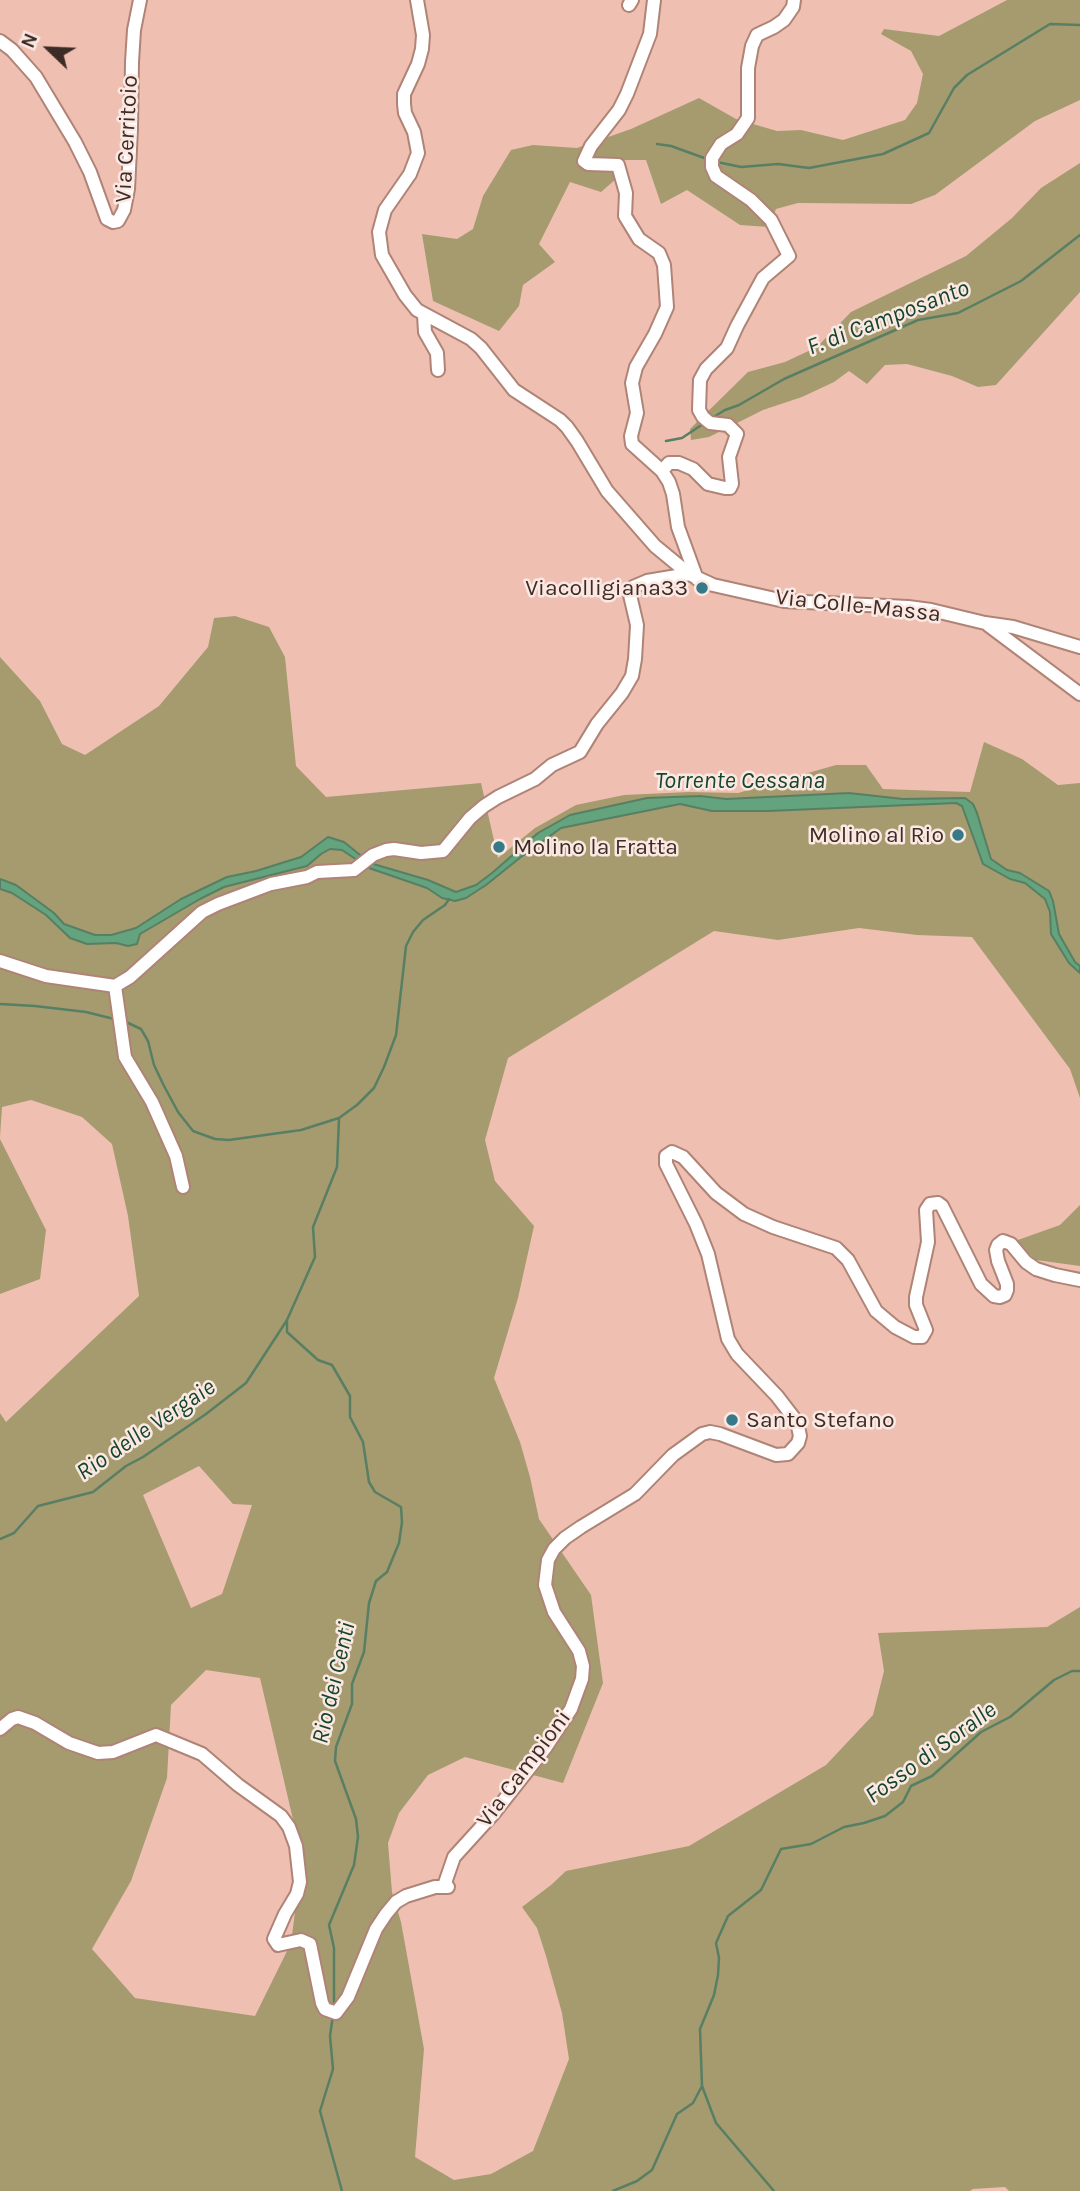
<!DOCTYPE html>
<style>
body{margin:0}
#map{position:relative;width:1080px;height:2191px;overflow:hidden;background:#efc0b2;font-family:Karla,sans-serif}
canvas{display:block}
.north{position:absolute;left:14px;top:14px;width:70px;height:70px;-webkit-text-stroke:5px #fce8e2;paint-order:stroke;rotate:293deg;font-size:19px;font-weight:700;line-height:28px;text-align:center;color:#3d2b26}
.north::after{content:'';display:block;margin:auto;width:24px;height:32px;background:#3d2b26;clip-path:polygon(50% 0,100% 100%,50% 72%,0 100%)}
</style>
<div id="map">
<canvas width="1080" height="2191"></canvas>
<div class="north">N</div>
</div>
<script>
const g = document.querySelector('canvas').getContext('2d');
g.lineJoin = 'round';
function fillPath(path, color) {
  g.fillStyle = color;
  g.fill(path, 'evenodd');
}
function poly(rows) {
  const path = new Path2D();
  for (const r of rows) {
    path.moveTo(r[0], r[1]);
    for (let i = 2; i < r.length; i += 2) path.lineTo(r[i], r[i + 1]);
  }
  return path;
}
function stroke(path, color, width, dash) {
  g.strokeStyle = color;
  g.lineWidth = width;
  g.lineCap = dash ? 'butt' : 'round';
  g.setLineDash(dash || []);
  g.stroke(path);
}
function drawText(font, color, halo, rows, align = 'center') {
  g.font = font + ' Karla,sans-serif';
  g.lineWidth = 5;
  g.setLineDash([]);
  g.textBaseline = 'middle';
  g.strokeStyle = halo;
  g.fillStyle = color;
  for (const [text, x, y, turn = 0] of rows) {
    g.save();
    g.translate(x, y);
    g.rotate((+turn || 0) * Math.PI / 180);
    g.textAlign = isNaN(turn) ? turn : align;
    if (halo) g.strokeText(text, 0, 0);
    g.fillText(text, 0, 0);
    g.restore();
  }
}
const green = poly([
 [1007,0,1080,0,1080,100,1035,121,935,195,911,204,798,203,776,209,769,227,740,225,687,190,661,204,646,160,622,160,624,172,601,192,570,182,539,244,555,262,523,285,519,306,499,331,433,301,422,234,457,239,473,229,483,196,511,150,533,145,577,148,631,129,699,98,736,119,777,131,801,130,843,140,905,120,917,103,923,74,911,51,881,34,884,29,939,36],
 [1080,163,1080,292,996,385,978,387,952,376,907,364,885,365,867,384,849,371,834,382,802,397,763,410,709,437,691,440,690,429,748,372,785,362,817,347,851,312,966,256,1012,218,1041,188],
 [235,616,269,627,285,657,296,766,326,797,481,783,498,858,535,828,576,805,624,795,689,792,738,793,836,765,866,765,883,789,970,792,984,742,1022,759,1058,785,1080,783,1080,1098,1070,1069,972,937,917,935,859,928,778,940,714,931,508,1058,485,1140,495,1181,534,1226,518,1298,494,1378,520,1442,530,1477,539,1519,591,1595,603,1683,563,1783,465,1757,428,1775,399,1813,388,1843,392,1892,401,1922,424,2049,415,2157,454,2180,491,2174,533,2151,569,2059,562,2013,546,1956,537,1928,522,1907,551,1885,566,1871,689,1846,826,1765,873,1715,884,1671,878,1633,1047,1627,1080,1607,1080,2191,1009,2191,1005,2187,973,2189,970,2191,0,2191,0,1413,6,1422,139,1296,128,1216,112,1144,82,1117,31,1100,2,1107,0,1137,0,657,40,701,62,744,85,755,159,706,208,647,214,618],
 [199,1466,233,1504,252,1505,222,1594,191,1608,143,1495],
 [206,1670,260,1678,295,1828,299,1881,291,1943,255,2016,135,1998,92,1949,131,1881,167,1778,171,1705],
 [0,1139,46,1230,40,1279,0,1294],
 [1080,1205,1080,1266,1036,1260,1015,1241,1060,1225]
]);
const water = poly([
 [849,793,903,799,965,798,973,804,977,813,991,859,1007,870,1020,873,1049,891,1053,901,1059,934,1075,962,1080,966,1080,973,1069,963,1051,934,1050,912,1045,899,1025,883,1010,879,983,864,962,806,956,803,768,811,712,811,680,804,561,828,521,857,486,885,466,898,455,901,442,898,427,888,369,868,342,850,330,849,321,854,307,866,224,887,200,899,140,934,137,944,128,946,116,943,87,944,70,938,46,915,12,893,0,889,0,879,16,885,54,913,64,924,95,935,111,935,136,928,181,899,227,877,256,871,301,857,328,837,344,842,370,863,428,880,456,892,476,885,492,873,538,833,570,815,647,798,700,796,726,799,849,793]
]);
const stream = poly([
 [657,144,671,146,707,159],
 [717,162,741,167,778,164,809,168,883,154,929,133,954,88,967,75,1050,24,1080,25],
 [712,418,725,410,739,405,784,379,918,320,958,313,1021,281,1080,235],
 [666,441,682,438,703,424],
 [0,1004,35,1006,86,1012,114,1019],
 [124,1021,141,1029,148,1041,154,1065,163,1084,178,1112,193,1131,215,1139,229,1140,301,1130,339,1118,357,1105,374,1088,384,1067,396,1035,406,946,413,932,423,920,445,905,449,899],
 [0,1539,14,1533,38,1506,93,1492,126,1466,143,1457,206,1414,246,1383,287,1320],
 [334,2008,334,1948,329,1925,354,1865,358,1837,356,1819,335,1761,336,1747,352,1704,352,1684,364,1652,369,1603,376,1581,387,1572,399,1543,402,1522,401,1507,375,1492,369,1482,363,1442,350,1417,350,1396,332,1365,318,1360,287,1332,287,1320,315,1257,313,1227,337,1167,339,1119],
 [333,2015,330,2036,333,2069,320,2111,342,2191],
 [702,2086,716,2123,774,2191],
 [613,2191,637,2181,652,2170,677,2114,693,2103,702,2086,700,2029,714,1995,718,1975,719,1958,716,1943,728,1916,761,1890,781,1849,811,1844,844,1827,864,1823,885,1816,903,1802,911,1786,932,1776,981,1732,1010,1717,1054,1680,1072,1671,1080,1671]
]);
const minor = poly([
 [417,0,423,35,422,49,418,64,404,94,404,104,405,113,414,132,418,153,410,174,385,210,379,232,382,255,405,295,417,310,471,339,481,348,514,390,560,420,567,427,577,441,607,491,655,546,689,574,713,585,784,601,908,607,931,610,985,623,1013,627,1080,647],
 [654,0,650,34,627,94,619,110,591,146,584,161,588,164,618,165,626,193,625,216,639,239,659,253,664,265,667,307,655,334,636,367,632,383,637,413,631,436,632,444,662,471,669,482,673,494,678,527,697,579],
 [629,5,632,0],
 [0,41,12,50,36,77,75,142,90,172,107,219,113,222,118,221,124,210,128,189,131,129,132,62,134,30,140,0],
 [424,315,425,332,437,353,438,370],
 [662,471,669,463,679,463,693,469,708,484,725,488,730,488,732,484,729,457,737,434,728,425,710,423,703,417,699,410,700,380,706,369,727,348,737,326,763,278,789,256,771,220,751,200,716,176,712,167,712,158,721,144,737,134,748,118,748,68,752,46,757,35,774,27,784,20,793,7,794,0],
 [988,625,1080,694],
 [0,961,46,976,115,986,130,977,202,912,218,904,271,884,307,877,317,872,354,870,373,855,386,850,394,849,421,853,443,851,470,818,484,806,498,797,535,779,552,765,580,752,597,724,622,693,632,676,635,659,637,625,630,595,633,587,647,581,689,574],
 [115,986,125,1057,152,1102,176,1156,183,1187],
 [0,1729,12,1719,18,1717,35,1723,69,1743,98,1753,113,1752,156,1735,202,1754,238,1785,281,1816,289,1827,296,1846,300,1882,297,1894,285,1914,274,1939,278,1945,301,1940,310,1944,322,2003,325,2009,336,2013,348,1997,376,1929,386,1914,396,1902,406,1896,435,1887,448,1887,445,1883,454,1857,494,1813,546,1747,571,1709,582,1679,583,1666,579,1651,554,1612,545,1585,548,1560,554,1549,565,1538,581,1527,635,1494,673,1455,702,1434,710,1432,720,1434,776,1455,788,1454,798,1443,800,1436,797,1422,777,1396,737,1354,728,1339,708,1254,696,1224,666,1164,666,1156,672,1152,683,1157,716,1193,744,1214,773,1227,836,1248,848,1260,876,1311,895,1327,914,1337,922,1337,926,1330,916,1305,916,1297,928,1242,926,1210,930,1204,938,1203,942,1206,981,1284,994,1296,1000,1297,1005,1295,1007,1290,1007,1284,998,1261,996,1250,998,1245,1003,1241,1011,1244,1026,1262,1036,1269,1055,1275,1080,1280]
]);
const markers = [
 [702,588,7,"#367989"],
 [958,835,7,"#367989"],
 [499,847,7,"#367989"],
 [732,1420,7,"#367989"]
];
const streetNames = [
 ["Via Cerritoio",127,139,-87],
 ["Via Colle-Massa",858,606,6],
 ["Via Campioni",524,1769,-53]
];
const poiNames = [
 ["Viacolligiana33",688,588],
 ["Molino al Rio",944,835],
 ["Molino la Fratta",513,847,"left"],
 ["Santo Stefano",746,1420,"left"]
];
const waterNames = [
 ["F. di Camposanto",888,318,-21],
 ["Torrente Cessana",740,781],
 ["Rio delle Vergaie",146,1430,-34],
 ["Rio dei Centi",334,1683,-77],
 ["Fosso di Soralle",931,1753,-36]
];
fillPath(green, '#a59b6f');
fillPath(water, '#63a37d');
stroke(water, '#587f63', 2);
stroke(stream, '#587f63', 2.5);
stroke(minor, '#af8376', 16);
stroke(minor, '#fff', 12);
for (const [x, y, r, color] of markers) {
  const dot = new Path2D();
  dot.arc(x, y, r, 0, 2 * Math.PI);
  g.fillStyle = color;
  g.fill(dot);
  stroke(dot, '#fce8e2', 2.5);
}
drawText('23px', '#3d2b26', '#fce8e2', streetNames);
drawText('23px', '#3d2b26', '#fce8e2', poiNames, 'right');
drawText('italic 24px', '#13462c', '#fce8e2', waterNames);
</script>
